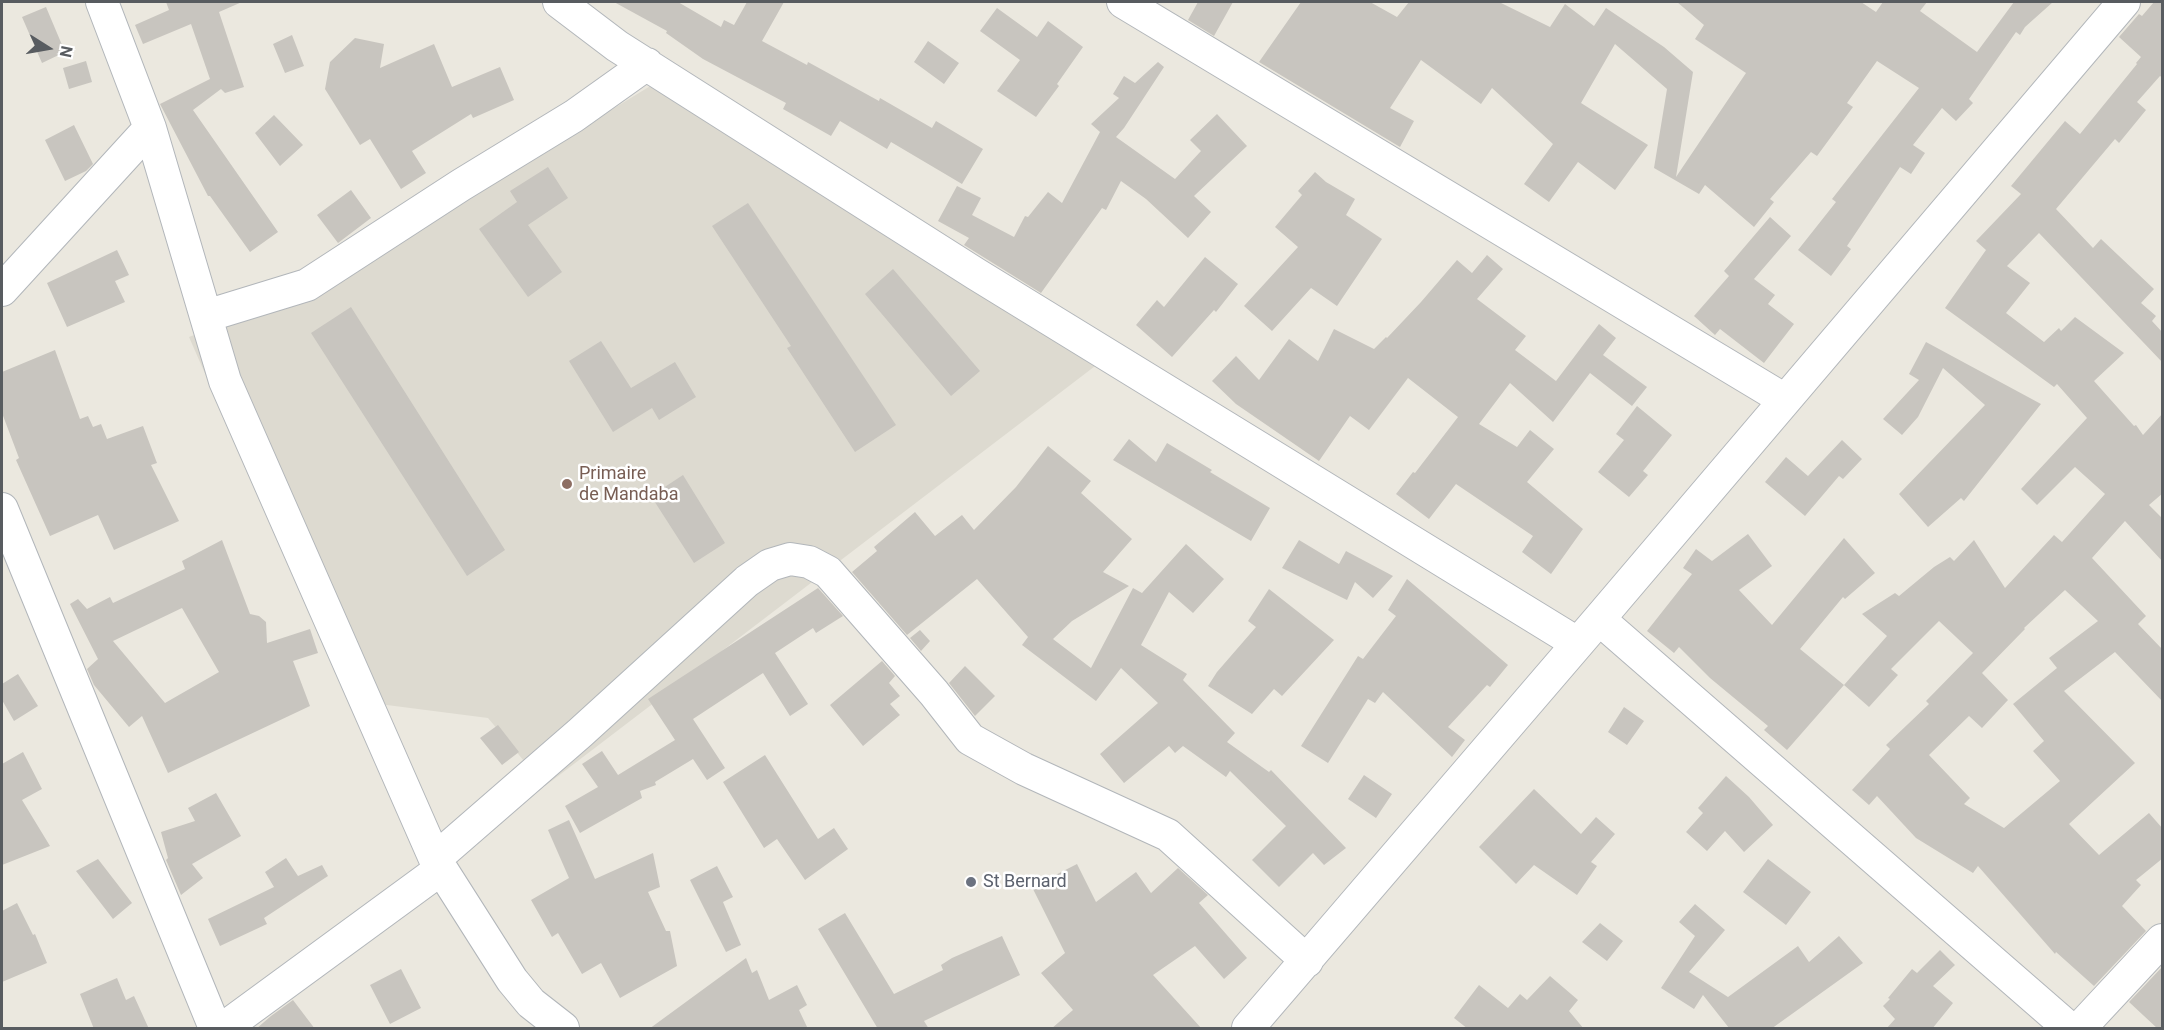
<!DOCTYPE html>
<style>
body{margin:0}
#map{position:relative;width:2164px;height:1030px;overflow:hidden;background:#ebe8df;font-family:Roboto,sans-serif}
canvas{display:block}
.frame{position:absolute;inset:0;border:3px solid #585c60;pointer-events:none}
.north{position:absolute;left:18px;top:18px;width:60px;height:60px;-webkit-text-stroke:4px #fff;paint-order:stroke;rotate:101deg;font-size:16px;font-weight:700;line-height:24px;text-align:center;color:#585c60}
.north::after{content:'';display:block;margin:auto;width:21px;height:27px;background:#585c60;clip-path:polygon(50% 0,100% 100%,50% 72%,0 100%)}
</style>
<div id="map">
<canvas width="2164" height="1030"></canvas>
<div class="frame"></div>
<div class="north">N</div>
</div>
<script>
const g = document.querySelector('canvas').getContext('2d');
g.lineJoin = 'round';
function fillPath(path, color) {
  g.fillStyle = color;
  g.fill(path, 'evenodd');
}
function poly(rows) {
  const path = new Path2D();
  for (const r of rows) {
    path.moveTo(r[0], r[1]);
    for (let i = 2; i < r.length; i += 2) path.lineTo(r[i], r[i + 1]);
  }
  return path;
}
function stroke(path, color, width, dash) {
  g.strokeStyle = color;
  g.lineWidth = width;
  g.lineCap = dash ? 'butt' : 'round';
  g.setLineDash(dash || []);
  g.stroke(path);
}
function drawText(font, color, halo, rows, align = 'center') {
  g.font = font + ' Roboto,sans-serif';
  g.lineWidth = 5;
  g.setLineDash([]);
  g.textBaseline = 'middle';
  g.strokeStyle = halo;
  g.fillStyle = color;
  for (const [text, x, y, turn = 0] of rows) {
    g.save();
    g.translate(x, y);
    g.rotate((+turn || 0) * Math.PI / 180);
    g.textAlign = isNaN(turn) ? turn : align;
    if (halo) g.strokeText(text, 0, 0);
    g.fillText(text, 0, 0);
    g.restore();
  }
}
const education = poly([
 [670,74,1103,360,545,786,488,718,348,700,189,337,328,283]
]);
const building = poly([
 [166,2,242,2,219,12,244,87,225,93,221,89,193,110,278,232,250,252,210,196,208,196,160,104,210,79,191,24,143,44,135,25,169,10],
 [614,2,678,2,721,27,724,20,734,25,747,2,784,2,762,41,807,65,808,62,879,101,880,98,932,128,936,121,983,149,962,184,891,142,887,149,840,121,831,136,783,109,786,103,703,59,666,33,667,31],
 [1198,2,1233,2,1214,36,1188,20],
 [1301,2,1370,2,1397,17,1409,2,1499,2,1550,27,1565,4,1594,26,1606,8,1664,47,1693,72,1676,177,1746,73,1695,39,1704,25,1677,2,1861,2,1876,12,1883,2,1927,2,1920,11,1977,52,2014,2,2053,2,2025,27,2020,35,2016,32,1969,99,1973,103,1956,121,1942,108,1913,145,1925,153,1911,174,1900,167,1847,246,1851,249,1831,276,1798,250,1836,202,1832,199,1919,88,1877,61,1847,103,1853,107,1817,156,1811,152,1770,199,1774,202,1754,227,1705,185,1699,194,1654,168,1667,89,1615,44,1581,103,1648,145,1615,190,1578,162,1549,202,1524,184,1553,144,1492,88,1481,104,1421,60,1390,108,1414,121,1400,147,1259,62],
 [2154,2,2163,2,2163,78,2160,76,2137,102,2146,110,2119,143,2115,139,2056,209,2093,248,2101,239,2154,289,2141,303,2156,316,2152,321,2163,333,2163,363,2039,233,2007,266,2030,283,2006,313,2044,342,2059,328,2061,331,2075,317,2124,353,2094,381,2134,426,2136,425,2143,435,2163,413,2163,493,2149,505,2163,519,2163,562,2125,521,2092,558,2146,616,2138,624,2163,650,2163,702,2115,652,2064,691,2135,763,2069,824,2099,855,2149,813,2163,829,2163,858,2136,880,2141,885,2122,906,2146,931,2094,986,2056,952,2055,954,1978,866,1973,873,1916,838,1877,796,1869,805,1852,790,1890,749,1886,745,1929,704,1926,701,1973,653,1939,621,1891,669,1898,675,1869,707,1844,685,1887,636,1862,614,1895,593,1899,596,1934,567,1950,557,1954,561,1974,540,2005,588,2054,535,2062,542,2105,494,2075,467,2037,505,2021,489,2087,418,2057,384,2054,387,1945,308,1986,250,1976,241,2021,194,2011,186,2065,121,2080,134,2137,64,2136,63,2141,57,2119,37,2139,14,2142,16],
 [2065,590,2098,621,2049,658,2057,668,2013,704,2044,741,2033,751,2060,781,2004,828,1964,804,1970,798,1929,755,1969,716,1982,728,2008,700,1982,673,2025,629,2024,628],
 [46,7,65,52,42,63,22,17],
 [997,8,1037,37,1048,21,1083,47,1057,84,1059,86,1036,117,997,91,1020,60,980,31],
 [292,35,304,66,285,73,273,44],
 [355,38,384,44,380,68,434,44,452,87,500,67,514,100,473,118,471,114,412,151,426,173,401,189,370,139,360,145,325,89,330,62],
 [928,41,959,63,944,84,914,62],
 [86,61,92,82,69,89,63,68],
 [1158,62,1164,67,1124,128,1116,137,1175,179,1201,151,1190,140,1217,114,1247,146,1194,196,1211,212,1188,238,1146,199,1121,181,1106,210,1102,208,1041,293,964,245,969,238,938,221,957,186,981,198,972,215,1014,237,1025,216,1028,217,1048,192,1062,203,1100,132,1091,124,1119,98,1113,94,1124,76,1135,83],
 [274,115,303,145,280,166,255,133],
 [74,125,93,164,86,171,65,181,45,140],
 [548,167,568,198,528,225,562,272,528,297,479,229,517,202,510,191],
 [1315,172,1326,182,1355,199,1346,215,1382,239,1337,306,1311,288,1272,331,1244,306,1298,247,1275,227,1302,195,1298,191],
 [351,190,371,218,338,243,317,215],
 [748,203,896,425,855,452,787,348,791,346,712,226],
 [1770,217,1791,236,1754,279,1775,295,1768,304,1794,324,1764,363,1720,329,1715,335,1694,316,1729,276,1724,271],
 [117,250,129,275,115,281,125,302,67,327,47,283],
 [1487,255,1503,269,1477,299,1526,336,1515,350,1556,381,1599,324,1616,338,1603,355,1647,387,1632,406,1590,373,1553,422,1510,383,1479,424,1517,447,1530,430,1554,449,1527,482,1583,529,1551,574,1522,552,1533,536,1456,484,1429,519,1396,494,1413,472,1415,473,1458,417,1408,378,1369,430,1350,416,1319,461,1236,404,1212,381,1236,356,1259,380,1289,339,1318,361,1334,329,1374,349,1386,337,1387,338,1421,302,1457,260,1472,273],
 [1205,257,1238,284,1216,312,1214,310,1172,357,1136,325,1157,300,1164,307],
 [893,269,980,371,951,396,865,294],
 [351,307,505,550,467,576,311,333],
 [601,341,631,388,675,362,696,397,659,420,652,408,613,432,569,361],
 [1926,342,2041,404,1964,501,1961,498,1928,527,1899,494,1985,405,1943,368,1918,417,1902,435,1883,419,1919,380,1909,374],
 [55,350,80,419,88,416,93,427,101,424,107,439,143,426,157,463,151,465,179,521,114,550,98,515,50,536,16,460,19,458,2,413,2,372],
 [1637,406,1672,435,1643,471,1648,475,1629,497,1598,472,1624,440,1616,434],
 [1129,439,1156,462,1167,443,1212,470,1210,472,1270,508,1251,541,1113,460],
 [1842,440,1862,459,1843,479,1839,476,1805,516,1765,482,1786,457,1808,476],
 [1048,446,1091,481,1081,493,1132,539,1103,572,1129,586,1072,621,1053,639,1091,668,1133,588,1142,593,1186,544,1224,579,1193,613,1169,592,1141,645,1187,674,1183,680,1235,733,1227,742,1269,772,1271,770,1346,848,1324,865,1313,853,1279,887,1252,860,1286,826,1230,771,1226,777,1183,746,1175,753,1169,746,1124,783,1100,754,1158,703,1121,668,1096,701,1022,645,1028,637,977,579,907,635,852,572,877,551,874,547,915,512,935,536,962,515,974,530,1016,487],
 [683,475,725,543,694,563,651,496],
 [1748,534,1772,566,1739,590,1772,625,1844,538,1875,573,1845,599,1843,597,1800,649,1844,685,1787,750,1764,730,1768,726,1710,678,1679,647,1674,653,1647,631,1692,574,1683,568,1696,549,1712,561],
 [222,540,250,614,259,616,266,622,267,643,310,629,318,653,293,661,310,706,168,773,142,716,129,727,94,685,87,669,98,659,70,604,78,599,87,609,110,597,113,603,185,569,182,561],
 [182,608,219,672,165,703,113,641],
 [1299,540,1339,564,1346,551,1393,576,1373,598,1355,582,1347,600,1282,568],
 [1407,579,1508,665,1490,687,1487,685,1448,727,1465,740,1452,757,1383,692,1375,703,1368,699,1328,763,1301,746,1358,656,1363,659,1396,616,1388,610],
 [818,588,843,616,816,633,813,628,775,653,808,704,790,716,763,673,693,719,725,768,707,780,693,759,655,782,656,785,640,791,642,798,580,833,565,806,598,787,582,764,602,751,618,775,675,740,648,699],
 [1269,589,1334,640,1282,696,1274,689,1252,714,1208,686,1217,672,1256,627,1248,621],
 [920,630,930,641,921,651,910,638],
 [882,661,895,676,889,683,900,696,890,704,900,715,863,746,830,705],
 [965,666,995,696,975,716,949,683],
 [18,674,38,706,14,721,2,700,2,684],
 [1624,707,1644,721,1627,745,1608,732],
 [498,725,519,752,502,765,480,738],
 [23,752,42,789,22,800,50,846,2,865,2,764],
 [765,755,818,839,834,828,848,849,805,880,777,839,764,848,723,782],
 [1364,775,1392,794,1376,818,1348,799],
 [1726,776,1749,797,1773,825,1744,852,1725,831,1707,851,1686,832,1703,813,1698,808],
 [1534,789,1581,834,1596,817,1615,834,1591,862,1597,866,1577,895,1534,865,1516,884,1479,847],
 [216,793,241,836,192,864,203,878,181,895,166,860,168,858,161,832,195,821,188,808],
 [569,820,595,879,653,853,660,887,648,892,666,931,670,931,677,966,620,998,601,963,582,974,558,933,552,937,531,900,569,878,548,830],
 [286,858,298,876,322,865,328,876,264,918,267,924,220,946,208,919,274,887,265,872],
 [98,859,132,903,113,919,76,871],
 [1768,859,1811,892,1786,925,1743,892],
 [1077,864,1096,902,1136,872,1151,893,1178,868,1208,895,1199,903,1247,958,1224,979,1195,946,1153,975,1202,1029,1051,1029,1073,1010,1041,973,1065,953,1032,887],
 [717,866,733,897,723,902,741,945,726,952,690,880],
 [17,903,33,935,35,934,47,963,2,982,2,911],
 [1695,904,1725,930,1689,972,1728,997,1798,946,1809,962,1839,936,1863,963,1771,1029,1729,1028,1703,995,1694,1009,1661,988,1695,936,1679,922],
 [845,913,894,994,943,970,941,965,952,958,1002,936,1020,975,924,1021,929,1029,878,1029,818,929],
 [1600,923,1623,941,1607,961,1582,942],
 [1940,950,1955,965,1933,986,1953,1003,1932,1029,1886,1029,1895,1019,1883,1006,1890,999,1888,998,1912,969,1917,973],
 [746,958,752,973,757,970,769,1000,797,985,807,1005,799,1010,808,1029,649,1029],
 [2163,966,2163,1029,2158,1029,2129,1002],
 [401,969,421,1008,390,1024,370,985],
 [1550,976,1578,1000,1569,1011,1584,1029,1468,1029,1454,1018,1479,985,1508,1008,1520,994,1527,1000],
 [117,978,126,1000,134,996,149,1029,94,1029,80,994],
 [293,1000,315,1029,256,1029,271,1016]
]);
const minor = poly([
 [102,2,150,128,225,381,435,859,512,980,531,1003,563,1028],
 [559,2,617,46,976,274,1577,643],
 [1123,2,1785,400],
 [2,290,150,128],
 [206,316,307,285,461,185,574,116,647,64],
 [2,509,215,1028],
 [1599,619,2069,1028],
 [435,859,580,733,747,581,770,565,790,559,809,562,828,572,934,693,970,739,1024,769,1168,835,1307,961],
 [224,1028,441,869],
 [1248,1028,1599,619,2124,2],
 [2080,1028,2162,940]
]);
const markers = [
 [567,484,6,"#8d6e63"],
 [971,882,6,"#6b7280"]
];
const educationNames = [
 ["Primaire",579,474],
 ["de Mandaba",579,495]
];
const worshipNames = [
 ["St Bernard",983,882]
];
fillPath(education, '#dddad0');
fillPath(building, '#c8c5bf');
stroke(minor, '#b2b6ba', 34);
stroke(minor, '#fff', 32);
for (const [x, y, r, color] of markers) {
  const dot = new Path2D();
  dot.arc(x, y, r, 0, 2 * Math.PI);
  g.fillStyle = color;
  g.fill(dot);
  stroke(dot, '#fff', 2);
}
drawText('18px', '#785e54', '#fff', educationNames, 'left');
drawText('18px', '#5b616d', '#fff', worshipNames, 'left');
</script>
